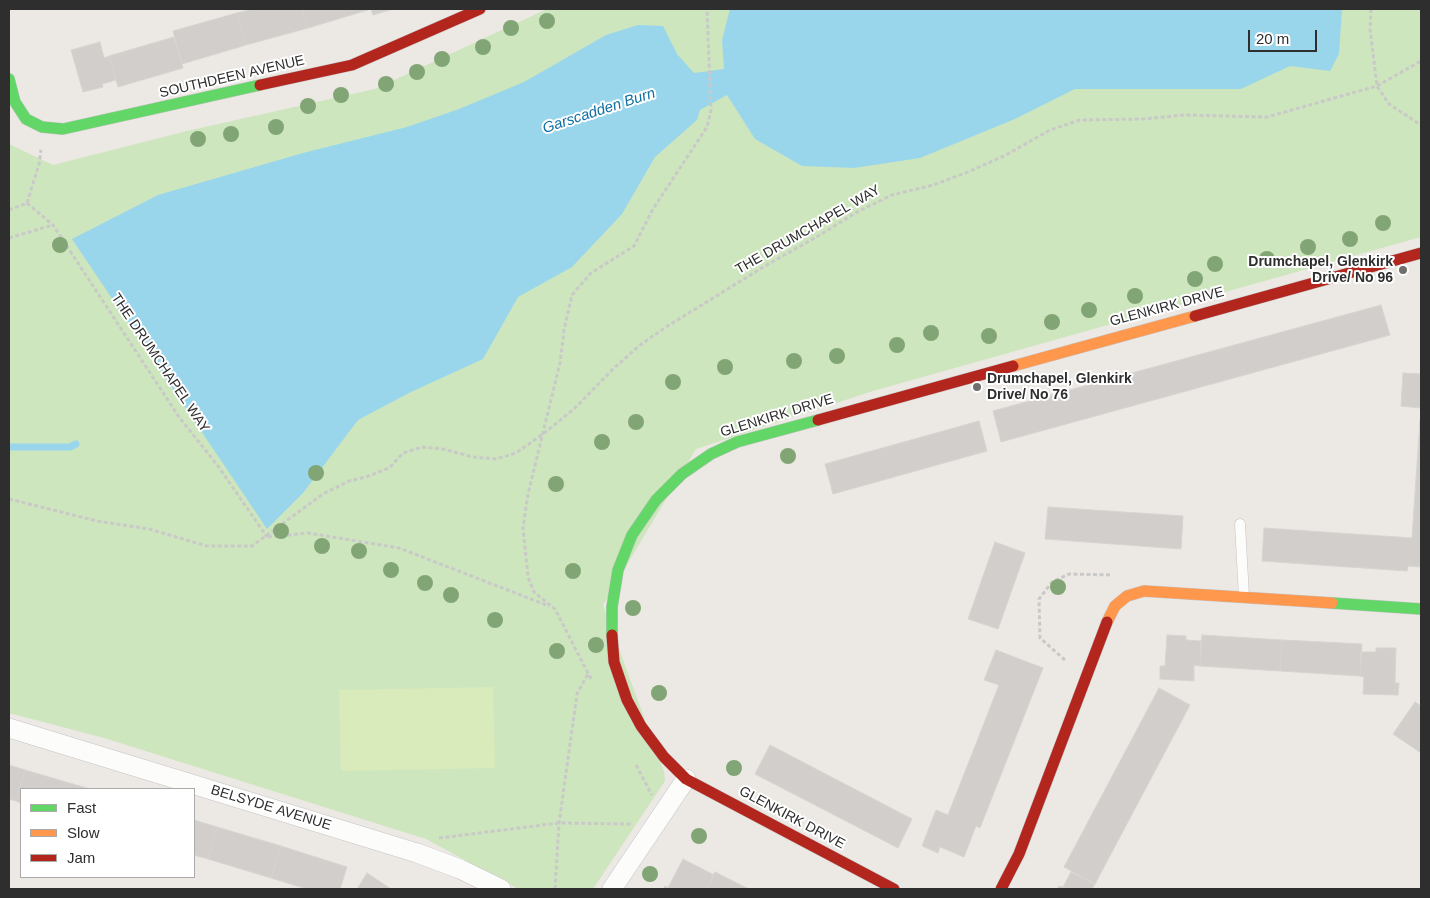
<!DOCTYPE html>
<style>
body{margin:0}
#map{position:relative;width:1430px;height:898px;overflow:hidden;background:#ece8e4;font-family:Helvetica,sans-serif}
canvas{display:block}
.frame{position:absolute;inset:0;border:10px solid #2e2e2e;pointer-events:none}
.legend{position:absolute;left:20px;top:788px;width:175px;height:90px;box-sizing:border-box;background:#fff;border:1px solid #ababab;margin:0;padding:6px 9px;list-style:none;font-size:15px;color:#2e2e2e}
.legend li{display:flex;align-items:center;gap:10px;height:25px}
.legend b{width:25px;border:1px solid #ababab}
.scale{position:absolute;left:1248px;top:30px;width:69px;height:22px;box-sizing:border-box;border:2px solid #2e2e2e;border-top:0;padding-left:6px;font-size:15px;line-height:18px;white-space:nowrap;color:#2e2e2e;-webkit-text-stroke:4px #fff;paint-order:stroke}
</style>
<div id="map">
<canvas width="1430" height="898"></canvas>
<div class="frame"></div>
<ul class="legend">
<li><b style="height:6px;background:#63d668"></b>Fast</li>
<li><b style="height:6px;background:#ff974d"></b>Slow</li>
<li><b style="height:6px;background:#b3261e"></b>Jam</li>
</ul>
<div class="scale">20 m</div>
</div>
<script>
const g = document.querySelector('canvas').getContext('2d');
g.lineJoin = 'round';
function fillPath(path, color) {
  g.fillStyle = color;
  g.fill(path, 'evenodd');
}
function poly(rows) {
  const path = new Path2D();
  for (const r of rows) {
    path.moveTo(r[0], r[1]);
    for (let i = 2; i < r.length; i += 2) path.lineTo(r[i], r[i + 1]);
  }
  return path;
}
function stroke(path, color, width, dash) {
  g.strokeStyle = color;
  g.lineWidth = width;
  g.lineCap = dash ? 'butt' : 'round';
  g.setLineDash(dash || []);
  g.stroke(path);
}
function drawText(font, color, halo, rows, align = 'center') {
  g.font = font + ' Helvetica,sans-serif';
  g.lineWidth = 4;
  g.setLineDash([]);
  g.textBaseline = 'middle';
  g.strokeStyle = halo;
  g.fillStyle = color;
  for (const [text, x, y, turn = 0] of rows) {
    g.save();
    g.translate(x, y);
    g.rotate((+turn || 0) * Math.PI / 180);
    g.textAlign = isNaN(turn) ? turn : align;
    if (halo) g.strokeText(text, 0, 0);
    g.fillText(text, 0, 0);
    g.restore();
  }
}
const green = poly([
 [547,9,1421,9,1421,237,873,391,696,449,603,605,664,772,665,781,593,889,518,889,426,839,104,738,9,713,9,144,53,165,187,131,375,89]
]);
const pitch = poly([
 [493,687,495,768,341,771,339,690]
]);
const water = poly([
 [730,9,1342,9,1339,54,1330,71,1290,66,1241,89,1075,89,1015,119,920,158,854,168,802,166,755,139,727,95,700,110,697,120,655,157,622,214,572,267,518,297,483,359,411,392,358,420,303,493,267,529,72,239,158,195,303,153,407,127,459,109,524,82,606,35,638,25,663,26,677,54,694,73,724,69,722,40]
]);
const stream = poly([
 [9,447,70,447,76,444]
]);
const building = poly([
 [253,9,302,9,308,28,246,45,237,13,253,9],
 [302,9,371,9,308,28,302,9],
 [371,9,393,9,373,15,371,9],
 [237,13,246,45,182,64,173,31,237,13],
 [174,37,183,68,118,87,109,56,174,37],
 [100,42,104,58,109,56,116,80,102,84,103,87,83,92,71,50,100,42],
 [1381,305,1390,335,1001,442,993,411,1381,305],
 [1403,373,1421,374,1421,408,1401,406,1403,373],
 [979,421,987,451,833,494,825,464,979,421],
 [1420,421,1421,567,1408,566,1407,571,1262,561,1264,528,1412,538,1420,421],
 [1048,507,1183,516,1181,549,1045,539,1048,507],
 [995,542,1025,553,998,629,968,619,995,542],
 [1167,635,1186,636,1186,640,1201,641,1200,666,1194,665,1194,681,1160,679,1160,666,1165,666,1167,635],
 [1202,635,1282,640,1280,671,1200,666,1202,635],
 [1282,640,1362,644,1360,676,1280,671,1282,640],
 [1376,648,1396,648,1395,683,1399,683,1398,695,1363,694,1364,677,1360,676,1361,652,1376,652,1376,648],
 [996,650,1043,668,980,828,976,826,964,857,940,847,938,853,922,846,936,810,948,815,999,685,984,680,996,650],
 [1159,688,1190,705,1095,884,1064,867,1159,688],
 [1415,702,1421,706,1421,753,1393,734,1415,702],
 [770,745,912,819,898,848,755,774,770,745],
 [9,765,25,770,16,801,9,799,9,765],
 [25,770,90,789,21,789,21,803,16,801,25,770],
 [194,820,217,827,208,859,194,855,194,820],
 [217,827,281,846,271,878,208,859,217,827],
 [281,846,347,867,340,889,307,889,271,878,281,846],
 [683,859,714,875,707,889,663,889,665,886,668,888,683,859],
 [715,872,749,889,707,889,715,872],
 [1071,872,1095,884,1092,889,1057,889,1059,886,1063,887,1071,872],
 [367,873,391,889,357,889,367,873]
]);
const path = poly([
 [1371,9,1370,29,1377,86,1389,104,1421,125],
 [27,203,53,225,179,417,218,466,267,537],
 [9,210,27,203,39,164,41,150],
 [9,238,53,225],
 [9,499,97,521,149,529,207,546,252,546,323,494,349,481,366,477,389,468,403,453,422,447,443,449,473,457,496,459,516,453,543,434,575,408,612,370,640,345,666,327,765,266,818,236,859,211,892,195,933,185,968,172,1006,155,1050,130,1080,120,1145,119,1183,115,1267,117,1377,86,1421,61],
 [268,537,308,533,399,548,549,606],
 [1065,660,1040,638,1039,599,1052,582,1069,574,1112,575],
 [591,679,555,609,534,592,528,577,523,528,528,494,560,363,564,330,572,295,591,273,634,246,653,209,707,127,711,111,707,9],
 [636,765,652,795],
 [439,838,559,823,632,824],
 [555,889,559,823,577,694,589,672]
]);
const lane = poly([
 [1240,524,1244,597]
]);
const street = poly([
 [9,728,417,853,460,869,501,889],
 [612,889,686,779]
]);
const fast = poly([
 [9,79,15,102,26,119,42,127,63,129,260,85],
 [1332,603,1421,609],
 [612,635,612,607,618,570,632,535,656,500,682,474,711,454,737,442,818,420]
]);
const slow = poly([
 [1013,366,1195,316],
 [1107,622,1115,606,1127,596,1144,591,1332,603]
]);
const jam = poly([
 [260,85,352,65,480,9],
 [1195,316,1421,253],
 [818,420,1013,366],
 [612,635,614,662,627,700,641,726,664,757,686,779,894,889],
 [1001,889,1019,854,1107,622]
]);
const trees = [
 [547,21],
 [511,28],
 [483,47],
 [442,59],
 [417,72],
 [386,84],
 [341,95],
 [308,106],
 [276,127],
 [231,134],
 [198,139],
 [1383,223],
 [1350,239],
 [60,245],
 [1308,247],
 [1267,259],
 [1215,264],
 [1195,279],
 [1135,296],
 [1089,310],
 [1052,322],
 [931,333],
 [989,336],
 [897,345],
 [837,356],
 [794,361],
 [725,367],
 [673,382],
 [636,422],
 [602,442],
 [788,456],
 [316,473],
 [556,484],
 [281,531],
 [322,546],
 [359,551],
 [391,570],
 [573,571],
 [425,583],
 [1058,587],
 [451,595],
 [633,608],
 [495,620],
 [596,645],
 [557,651],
 [659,693],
 [734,768],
 [699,836],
 [650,874]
];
const markers = [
 [1403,270,5,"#706f6e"],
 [977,387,5,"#706f6e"]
];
const streetNames = [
 ["SOUTHDEEN AVENUE",232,77,-13],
 ["THE DRUMCHAPEL WAY",808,230,-30],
 ["GLENKIRK DRIVE",1167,307,-15],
 ["THE DRUMCHAPEL WAY",160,363,56],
 ["GLENKIRK DRIVE",777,416,-17],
 ["BELSYDE AVENUE",271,808,17],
 ["GLENKIRK DRIVE",792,818,28]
];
const poiNames = [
 ["Drumchapel, Glenkirk",1393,262],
 ["Drive/ No 96",1393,278],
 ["Drumchapel, Glenkirk",987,379,"left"],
 ["Drive/ No 76",987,395,"left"]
];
const waterNames = [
 ["Garscadden Burn",599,111,-18]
];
fillPath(green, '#cee6be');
fillPath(pitch, '#d9eabb');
fillPath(water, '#99d6ec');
stroke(stream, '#99d6ec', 7);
fillPath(building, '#d1cecb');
stroke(building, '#d7d4d0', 1);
stroke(lane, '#c5c4c5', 11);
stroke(street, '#c5c4c5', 20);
stroke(fast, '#c5c4c5', 12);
stroke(slow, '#c5c4c5', 12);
stroke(jam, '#c5c4c5', 12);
stroke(path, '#c9c9c8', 3, [4, 2.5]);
stroke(lane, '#fcfcfb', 10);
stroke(street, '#fcfcfb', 19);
stroke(fast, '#63d668', 11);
stroke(slow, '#ff974d', 11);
stroke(jam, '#b3261e', 11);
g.fillStyle = '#82a575';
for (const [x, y] of trees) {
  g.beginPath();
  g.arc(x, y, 8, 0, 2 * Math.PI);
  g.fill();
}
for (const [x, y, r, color] of markers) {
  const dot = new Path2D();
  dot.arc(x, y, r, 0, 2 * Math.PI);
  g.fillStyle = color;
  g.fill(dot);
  stroke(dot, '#fff', 2);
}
drawText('14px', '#2e2e2e', '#fff', streetNames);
drawText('bold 14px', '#2e2e2e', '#fff', poiNames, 'right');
drawText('italic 15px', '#0d6fa3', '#fff', waterNames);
</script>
